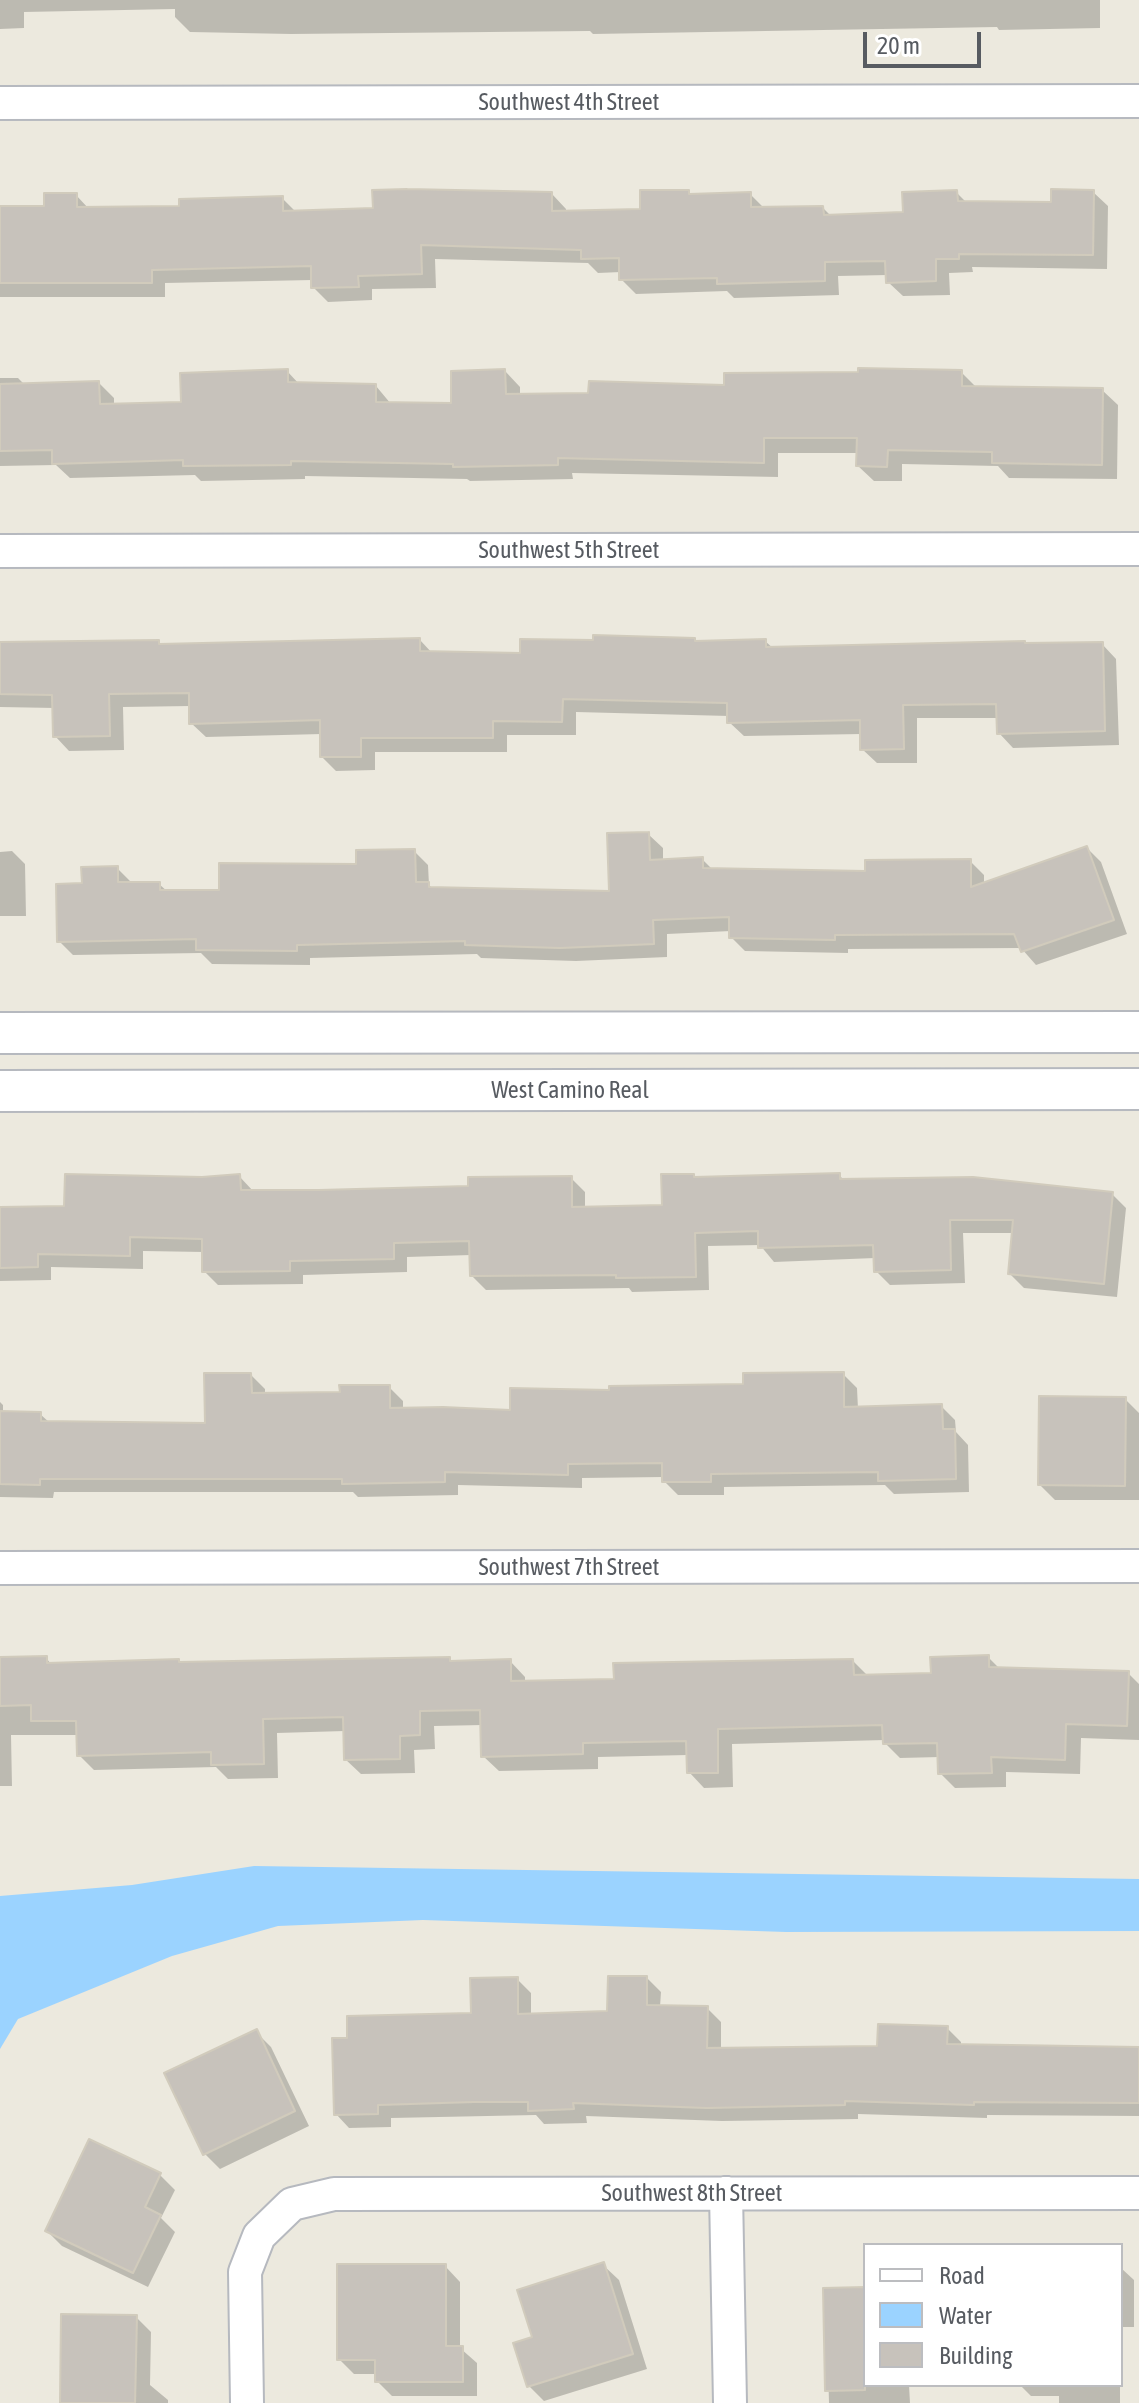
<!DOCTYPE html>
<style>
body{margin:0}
#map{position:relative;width:1139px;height:2403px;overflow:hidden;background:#ece9de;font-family:"Asap Condensed",sans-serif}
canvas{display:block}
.legend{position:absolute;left:863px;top:2243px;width:260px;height:144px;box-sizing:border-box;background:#fff;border:2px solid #bcbdc0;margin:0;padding:10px 14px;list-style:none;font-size:24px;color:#575b61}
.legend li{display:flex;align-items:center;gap:16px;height:40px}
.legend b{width:40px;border:2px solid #bcbdc0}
.scale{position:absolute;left:863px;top:32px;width:118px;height:36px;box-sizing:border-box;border:4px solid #575b61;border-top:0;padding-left:10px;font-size:24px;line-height:28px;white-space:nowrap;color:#575b61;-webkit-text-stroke:6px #fff;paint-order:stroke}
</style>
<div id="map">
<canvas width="1139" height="2403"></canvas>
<ul class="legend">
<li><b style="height:10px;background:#fff"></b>Road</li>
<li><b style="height:22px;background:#9bd3ff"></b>Water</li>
<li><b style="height:22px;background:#c7c2bb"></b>Building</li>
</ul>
<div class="scale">20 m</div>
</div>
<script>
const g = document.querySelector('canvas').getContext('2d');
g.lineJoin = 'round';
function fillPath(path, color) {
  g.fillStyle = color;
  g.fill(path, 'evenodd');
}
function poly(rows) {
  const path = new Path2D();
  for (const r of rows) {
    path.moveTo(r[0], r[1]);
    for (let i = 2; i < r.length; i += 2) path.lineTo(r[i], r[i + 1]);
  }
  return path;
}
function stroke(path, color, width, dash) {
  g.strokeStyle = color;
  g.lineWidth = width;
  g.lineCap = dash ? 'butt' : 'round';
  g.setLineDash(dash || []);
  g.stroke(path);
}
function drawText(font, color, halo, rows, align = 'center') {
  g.font = font + ' "Asap Condensed",sans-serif';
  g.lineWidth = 7;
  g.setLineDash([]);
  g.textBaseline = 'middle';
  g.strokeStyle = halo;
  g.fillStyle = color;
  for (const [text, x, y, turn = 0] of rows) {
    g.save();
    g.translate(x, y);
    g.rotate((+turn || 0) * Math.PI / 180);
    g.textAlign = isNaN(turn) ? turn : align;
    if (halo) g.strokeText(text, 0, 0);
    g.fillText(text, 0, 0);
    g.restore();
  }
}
const water = poly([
 [254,1866,1139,1879,1139,1931,786,1932,423,1920,278,1926,172,1956,18,2019,0,2049,0,1896,132,1885]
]);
const shadow = poly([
 [0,0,1100,0,1100,28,999,30,997,27,593,34,590,31,291,34,190,32,175,17,175,9,24,12,24,28,0,29],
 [688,192,693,196,750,194,765,209,823,208,831,216,905,214,956,192,967,203,1053,204,1093,192,1108,206,1107,269,972,267,973,272,949,273,950,295,903,296,888,282,888,275,838,276,839,295,734,298,727,291,636,294,621,279,621,272,598,273,588,263,435,259,436,288,372,289,372,300,328,302,313,287,313,280,165,283,165,297,0,297,0,208,46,208,76,195,89,209,181,208,282,198,296,212,375,210,552,194,566,209,566,213,642,211],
 [287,371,300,385,376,386,391,404,454,405,505,371,520,387,520,396,726,387,961,372,977,388,1102,390,1118,405,1117,479,1009,478,998,466,902,464,902,481,874,481,858,466,859,453,778,453,778,477,572,473,573,479,470,481,467,479,305,476,305,479,201,481,195,475,70,478,56,465,0,466,0,378,18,378,25,385,99,383,114,398,114,406,183,404],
 [420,640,433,654,522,655,694,640,698,643,765,641,774,649,1102,644,1116,659,1119,745,1013,748,999,733,998,718,917,718,917,763,877,763,862,749,862,734,744,736,729,722,729,716,576,712,576,735,507,735,507,752,375,752,375,770,336,771,322,757,322,734,206,737,191,723,191,706,123,707,124,750,69,751,55,736,55,708,0,707,0,644,158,642,162,646],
 [648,834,663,848,663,861,702,859,713,870,867,873,970,861,984,875,984,884,1087,848,1101,862,1127,934,1036,965,1021,948,848,949,848,953,745,951,731,937,731,931,667,934,667,957,576,961,481,958,477,954,310,958,310,965,212,964,201,953,73,955,59,941,84,885,117,868,131,882,159,884,168,892,221,892,358,866,414,851,428,865,429,885,433,889,611,893],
 [12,851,25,864,26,916,0,916,0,852],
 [839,1175,845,1181,1112,1194,1126,1208,1117,1297,1024,1288,1010,1274,1014,1233,963,1233,965,1283,890,1285,876,1271,875,1258,774,1262,760,1245,708,1246,709,1290,632,1292,629,1288,486,1290,472,1276,471,1255,407,1257,407,1272,303,1275,303,1284,218,1285,204,1271,204,1252,143,1251,143,1269,51,1267,51,1280,0,1281,0,1209,66,1208,202,1179,239,1176,254,1192,470,1188,571,1178,585,1192,585,1209,664,1207,694,1176,697,1179],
 [843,1374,857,1388,858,1409,941,1406,955,1420,956,1432,968,1445,969,1492,894,1494,885,1485,724,1487,724,1495,678,1495,664,1481,664,1477,582,1478,582,1488,458,1485,458,1495,358,1497,353,1492,54,1492,53,1498,0,1497,0,1402,3,1405,3,1413,40,1414,50,1423,207,1425,251,1375,265,1389,265,1395,342,1394,389,1387,403,1401,403,1410,512,1412,611,1392,745,1386],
 [1125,1399,1139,1413,1139,1500,1055,1500,1040,1485],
 [988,1657,1000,1669,1128,1673,1139,1684,1139,1740,1081,1738,1080,1774,1006,1772,1006,1787,955,1788,940,1773,940,1757,900,1758,885,1743,885,1740,732,1744,733,1787,704,1788,689,1772,688,1755,598,1757,598,1769,499,1771,483,1756,483,1725,434,1726,435,1749,414,1750,415,1773,361,1774,345,1759,345,1731,277,1733,278,1778,228,1779,216,1767,94,1770,79,1755,78,1735,11,1735,12,1786,0,1786,0,1659,46,1658,52,1665,178,1661,181,1664,449,1659,453,1663,510,1661,525,1677,525,1683,616,1681,853,1661,869,1677,933,1675],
 [647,1978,661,1992,660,2007,707,2008,721,2022,721,2050,879,2048,947,2028,961,2042,961,2046,1139,2049,1139,2116,987,2115,987,2118,858,2114,858,2119,722,2121,586,2116,587,2123,544,2124,536,2115,391,2118,391,2127,349,2128,336,2114,349,2040,473,2015,517,1979,531,1993,531,2015,609,2013],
 [256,2032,271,2047,309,2126,220,2169,205,2154],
 [160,2175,175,2190,161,2218,175,2232,148,2287,62,2246,47,2231],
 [603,2265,619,2280,647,2369,544,2401,529,2386,534,2339],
 [445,2266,460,2282,460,2348,477,2363,477,2396,392,2396,377,2381,377,2374,354,2374,339,2359],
 [1121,2268,1134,2280,1134,2327,1121,2327],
 [865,2289,865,2385,909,2385,910,2403,829,2403,826,2290],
 [136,2317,151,2332,150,2385,168,2400,168,2403,62,2403],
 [1020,2385,1120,2385,1120,2403,1059,2403,1059,2396,1031,2396]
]);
const building = poly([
 [407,189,552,192,552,211,640,209,640,190,689,190,689,194,751,192,751,207,823,206,824,215,903,212,902,192,957,190,958,201,1051,202,1051,189,1094,190,1093,255,959,254,959,259,936,259,936,281,886,283,885,261,825,262,825,281,717,284,717,278,619,280,619,258,581,259,581,250,421,245,422,274,358,276,359,287,311,288,311,266,152,270,152,283,0,283,0,206,44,206,44,193,77,193,77,207,179,206,179,199,283,196,283,211,373,208,372,190,407,189],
 [858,368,962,370,962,386,1103,388,1102,465,992,463,992,452,888,450,887,467,856,466,857,438,764,438,764,463,558,458,558,465,453,467,453,464,291,461,291,465,183,466,183,460,52,464,52,450,0,451,0,384,99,381,100,404,181,402,180,373,288,369,288,382,376,384,376,402,451,403,451,371,505,369,506,394,588,393,589,381,724,385,724,373,858,372,858,368],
 [593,635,695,638,695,641,766,639,766,647,1025,641,1025,643,1103,642,1105,731,997,734,996,704,903,705,904,749,860,750,860,720,727,723,727,703,563,699,562,722,493,721,493,738,361,738,361,757,320,757,320,720,189,724,189,693,109,694,110,736,53,737,52,695,0,694,0,642,159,640,159,644,420,638,420,651,520,653,520,639,593,640,593,635],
 [649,832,650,860,703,857,703,868,865,871,865,860,971,859,971,887,1087,846,1114,920,1021,952,1014,934,835,935,835,940,729,938,729,917,653,920,654,944,560,948,465,945,465,941,297,945,297,951,196,950,196,939,57,942,56,884,82,883,81,867,118,866,118,882,160,882,160,890,219,890,219,863,356,864,356,850,415,849,416,882,429,882,429,887,609,891,607,833,649,832],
 [840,1173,840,1179,973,1177,1113,1192,1104,1284,1008,1274,1013,1220,950,1220,951,1270,874,1272,873,1245,758,1248,758,1231,695,1233,696,1277,616,1278,616,1275,470,1276,469,1241,394,1243,394,1259,290,1261,290,1271,202,1272,202,1239,130,1237,130,1256,38,1254,38,1267,0,1268,0,1207,64,1206,65,1174,202,1177,240,1174,241,1190,319,1190,468,1186,468,1177,572,1176,572,1207,662,1205,661,1174,694,1174,694,1177,840,1173],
 [844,1372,844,1407,942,1404,943,1429,955,1429,956,1479,878,1481,878,1472,711,1474,711,1482,662,1482,662,1463,568,1464,568,1475,445,1472,445,1482,342,1484,342,1479,40,1479,40,1485,0,1484,0,1411,41,1412,41,1421,205,1423,204,1373,251,1373,252,1393,340,1392,339,1385,390,1385,390,1408,443,1407,510,1410,510,1388,609,1390,609,1386,743,1384,743,1373,844,1372],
 [1039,1396,1126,1397,1125,1486,1038,1485,1039,1396],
 [989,1655,989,1667,1129,1671,1127,1726,1066,1724,1065,1760,991,1757,992,1773,938,1774,937,1743,883,1744,882,1725,718,1729,718,1773,687,1773,686,1741,583,1743,583,1754,481,1757,480,1710,420,1711,420,1735,400,1736,400,1759,344,1760,343,1717,263,1719,264,1764,211,1765,211,1752,77,1756,76,1721,31,1721,31,1705,0,1706,0,1657,47,1656,47,1663,179,1659,179,1662,450,1657,450,1661,511,1659,511,1681,614,1679,613,1663,853,1659,854,1675,931,1673,930,1657,989,1655],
 [608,1976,647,1976,647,2005,708,2006,707,2048,877,2046,878,2024,948,2026,947,2044,1139,2047,1139,2103,974,2102,974,2105,845,2101,845,2105,707,2108,573,2103,574,2109,528,2111,528,2102,473,2102,378,2105,378,2114,334,2115,332,2038,347,2038,347,2016,471,2013,470,1978,518,1977,518,2014,607,2011,608,1976],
 [257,2029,295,2111,203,2155,164,2073,257,2029],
 [89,2139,161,2173,145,2207,161,2215,133,2273,45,2231,89,2139],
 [604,2262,633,2354,527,2387,513,2343,532,2337,517,2290,604,2262],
 [337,2264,446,2264,446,2346,463,2346,463,2382,375,2382,375,2360,337,2360,337,2264],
 [865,2287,865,2390,825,2391,823,2288,865,2287],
 [61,2314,137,2315,135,2403,60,2403,61,2314]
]);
const minor = poly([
 [0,103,1139,101],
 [0,551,1139,549],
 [0,1568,1139,1566],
 [726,2193,730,2403],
 [247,2403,245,2272,259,2236,292,2204,334,2194,1139,2193]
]);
const tertiary = poly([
 [0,1033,1139,1032],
 [0,1091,1139,1089]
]);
const streetNames = [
 ["Southwest 4th Street",569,102],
 ["Southwest 5th Street",569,550],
 ["West Camino Real",570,1090],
 ["Southwest 7th Street",569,1567],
 ["Southwest 8th Street",692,2193]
];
fillPath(water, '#9bd3ff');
fillPath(shadow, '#0003');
fillPath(building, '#c7c2bb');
stroke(building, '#d1cbbc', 2);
stroke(minor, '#b6b9bf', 36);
stroke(tertiary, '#b6b9bf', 44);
stroke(minor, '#fff', 32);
stroke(tertiary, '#fff', 40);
drawText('24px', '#575b61', '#fff', streetNames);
</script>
